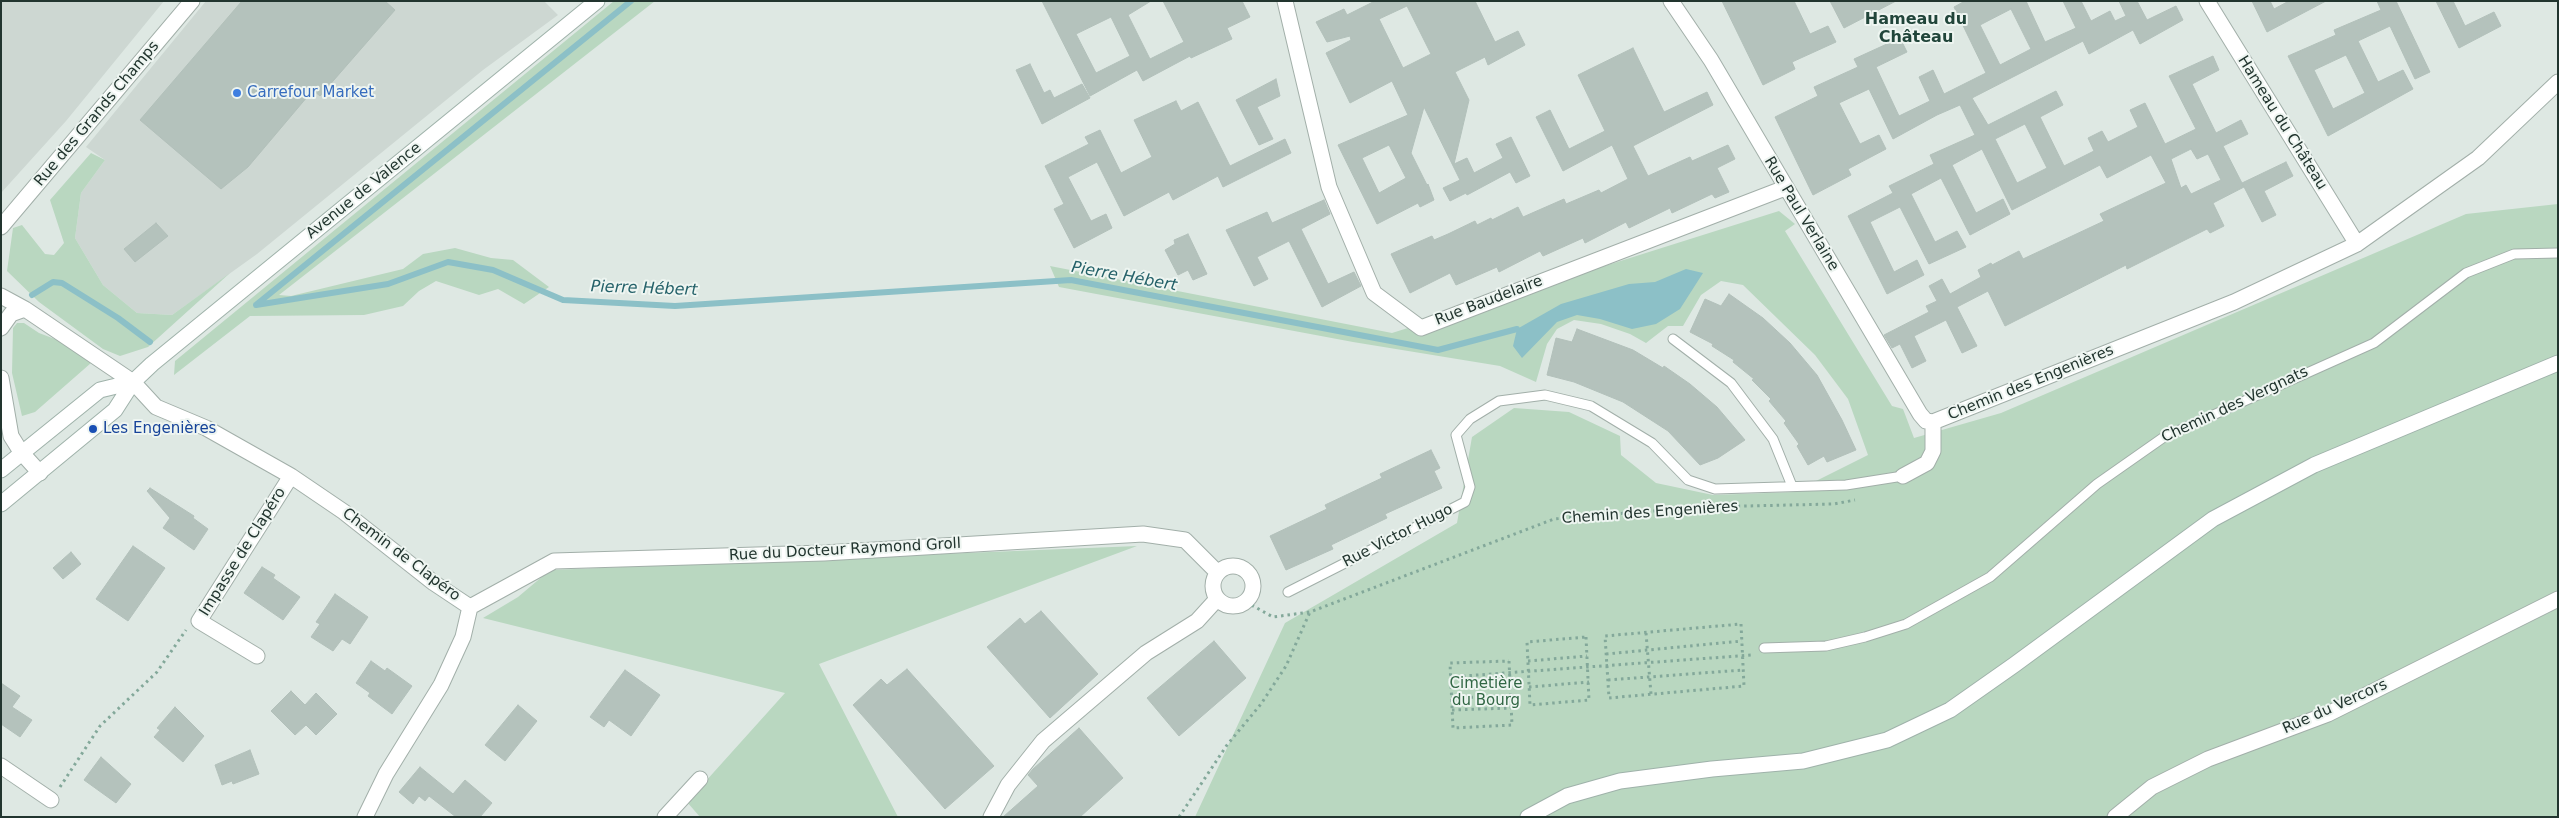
<!DOCTYPE html>
<meta charset="utf-8">
<style>
body{margin:0}
#map{position:relative;width:2559px;height:818px;overflow:hidden;background:#dee8e3;font-family:"DejaVu Sans",sans-serif}
canvas{display:block}
.frame{position:absolute;inset:0;border:2px solid #22352f;pointer-events:none}
</style>
<div id="map">
<canvas width="2559" height="818"></canvas>
<div class="frame"></div>
</div>
<script>
const g = document.querySelector('canvas').getContext('2d');
g.lineJoin = 'round';
function fillPath(path, color) {
  g.fillStyle = color;
  g.fill(path, 'evenodd');
}
function poly(rows) {
  const path = new Path2D();
  for (const r of rows) {
    if (r.length === 3) {
      path.moveTo(r[0] + r[2], r[1]);
      path.arc(r[0], r[1], r[2], 0, 2 * Math.PI);
      continue;
    }
    path.moveTo(r[0], r[1]);
    for (let i = 2; i < r.length; i += 2) path.lineTo(r[i], r[i + 1]);
  }
  return path;
}
function stroke(path, color, width, dash) {
  g.strokeStyle = color;
  g.lineWidth = width;
  g.lineCap = dash ? 'butt' : 'round';
  g.setLineDash(dash || []);
  g.stroke(path);
}
function drawText(font, color, halo, rows, align = 'center') {
  g.font = font + ' "DejaVu Sans",sans-serif';
  g.lineWidth = 4;
  g.setLineDash([]);
  g.textBaseline = 'middle';
  g.strokeStyle = halo;
  g.fillStyle = color;
  for (const [text, x, y, turn = 0] of rows) {
    g.save();
    g.translate(x, y);
    g.rotate((+turn || 0) * Math.PI / 180);
    g.textAlign = isNaN(turn) ? turn : align;
    if (halo) g.strokeText(text, 0, 0);
    g.fillText(text, 0, 0);
    g.restore();
  }
}
const built = poly([
 [1,1,164,1,66,121,1,193],
 [206,1,544,1,558,15,483,70,257,254,172,315,137,313,103,285,75,238,81,193,105,160,86,147]
]);
const green = poly([
 [614,1,655,1,279,295,291,296,403,269,423,254,455,248,491,258,513,260,549,287,524,304,498,289,479,295,436,281,419,291,403,306,364,315,250,316,174,375,175,361],
 [91,153,105,160,81,193,75,238,103,285,137,313,172,315,230,273,148,347,120,356,103,349,39,302,7,271,13,228,22,225,45,254,54,255,64,243,50,200],
 [2558,204,2558,817,1195,817,1285,623,1457,523,1472,437,1514,408,1569,412,1620,436,1621,455,1656,483,1713,495,1794,492,1868,455,1848,399,1815,355,1743,285,1721,281,1701,295,1683,326,1668,326,1646,343,1630,334,1601,324,1574,320,1557,329,1547,344,1536,382,1500,366,1353,342,1059,287,1050,266,1392,333,1779,211,1795,224,1785,231,1892,406,1903,409,1914,438,2001,413,2466,214],
 [17,323,24,323,39,333,68,344,91,363,35,412,22,416,12,373,13,328],
 [1137,546,819,664,898,817,700,817,687,802,785,693,483,618,518,597,550,570]
]);
const water = poly([
 [1686,269,1703,273,1680,309,1656,324,1632,329,1600,319,1577,315,1557,322,1522,358,1513,346,1517,329,1561,304,1629,284,1655,282]
]);
const stream = poly([
 [32,295,53,282,62,283,118,318,150,342],
 [257,304,631,1],
 [256,305,388,284,448,262,493,270,563,300,675,306,1071,280,1438,350,1517,329]
]);
const building = poly([
 [242,1,385,1,395,10,320,96,313,90,248,167,221,189,140,120,242,1],
 [1042,1,1151,1,1128,15,1150,59,1184,42,1163,1,1242,1,1250,17,1227,28,1232,39,1191,58,1190,56,1143,81,1137,70,1090,96,1042,1],
 [1111,17,1130,56,1096,73,1076,34,1111,17],
 [1375,1,1475,1,1495,42,1518,31,1525,45,1488,65,1485,57,1455,72,1469,100,1454,164,1467,158,1474,173,1503,158,1496,144,1511,137,1530,176,1516,183,1510,172,1467,195,1466,193,1450,201,1443,188,1460,180,1424,107,1411,153,1427,185,1428,184,1434,200,1420,207,1418,203,1377,224,1338,145,1408,115,1392,81,1350,103,1326,53,1351,40,1350,36,1327,42,1316,22,1344,9,1347,15,1375,1],
 [1407,6,1431,54,1403,68,1379,19,1407,6],
 [1389,145,1406,178,1379,193,1362,158,1389,145],
 [1722,1,1794,1,1810,34,1828,26,1836,42,1792,62,1795,69,1763,85,1722,1],
 [1830,1,1896,1,1844,28,1830,1],
 [1965,1,2026,1,2045,42,2076,28,2063,1,2081,1,2091,21,2110,11,2115,21,2126,16,2119,1,2137,1,2147,20,2176,6,2183,20,2140,44,2133,30,2089,54,2083,41,1972,98,1988,125,2056,91,2063,105,2040,117,2064,166,2094,151,2088,138,2102,131,2108,142,2138,127,2130,110,2145,103,2165,144,2196,129,2169,76,2213,56,2219,70,2192,84,2216,133,2241,120,2248,134,2223,146,2244,187,2213,203,2224,226,2210,233,2207,229,2127,269,2126,265,2005,326,1988,291,1957,307,1977,346,1962,353,1946,320,1914,336,1926,361,1912,368,1900,344,1892,348,1884,335,1929,312,1926,306,1937,301,1929,286,1942,279,1950,294,1981,277,1978,270,1991,263,1992,265,2019,251,2023,259,2104,221,2100,214,2166,183,2151,155,2107,178,2100,165,2012,210,1982,149,1952,165,1976,213,2003,199,2010,214,1970,235,1941,178,1911,194,1935,242,1957,231,1966,247,1929,264,1900,207,1870,222,1894,272,1917,260,1924,275,1887,294,1848,216,1893,193,1889,186,1934,164,1930,155,1975,135,1960,105,1937,115,1893,139,1869,89,1839,103,1860,144,1879,135,1886,149,1848,169,1851,175,1813,195,1775,117,1818,96,1814,87,1858,67,1854,59,1900,38,1907,52,1876,67,1899,116,1930,101,1919,77,1933,70,1944,94,1986,73,1954,7,1965,1],
 [2011,9,2031,49,2000,65,1980,25,2011,9],
 [2025,124,2047,168,2017,183,1995,139,2025,124],
 [2191,149,2197,159,2208,154,2221,180,2191,194,2186,185,2181,188,2171,159,2191,149],
 [2252,1,2270,1,2274,9,2289,1,2326,1,2267,32,2252,1],
 [2377,1,2396,1,2430,72,2415,79,2390,26,2358,41,2378,82,2403,70,2413,89,2328,136,2288,56,2336,35,2334,30,2381,10,2377,1],
 [2346,55,2365,93,2333,109,2314,70,2346,55],
 [2436,1,2453,1,2465,26,2494,12,2501,26,2459,48,2436,1],
 [1633,48,1664,112,1707,92,1713,105,1633,146,1648,176,1690,157,1692,161,1728,145,1735,159,1717,168,1729,192,1715,198,1712,194,1672,213,1670,208,1629,228,1626,222,1585,243,1583,238,1543,256,1540,251,1499,272,1497,267,1456,285,1450,273,1410,293,1391,254,1432,236,1434,240,1448,234,1475,221,1477,225,1491,218,1492,220,1518,207,1523,217,1564,199,1566,204,1599,190,1601,193,1628,179,1612,145,1563,171,1536,117,1550,110,1569,149,1605,131,1578,75,1633,48],
 [1030,64,1044,93,1050,90,1054,98,1082,84,1090,98,1042,124,1016,70,1030,64],
 [1276,79,1280,96,1257,107,1273,139,1259,145,1236,100,1276,79],
 [1176,101,1181,111,1198,102,1230,166,1285,139,1291,153,1223,187,1218,176,1173,200,1169,192,1124,216,1097,162,1068,177,1091,221,1106,214,1112,228,1074,248,1054,209,1064,204,1045,166,1089,144,1085,137,1100,130,1121,173,1152,157,1134,120,1176,101],
 [2286,162,2293,176,2264,191,2276,215,2262,222,2242,183,2286,162],
 [1324,200,1330,214,1301,229,1328,284,1354,272,1361,286,1322,307,1289,241,1257,257,1268,279,1254,286,1226,230,1267,212,1272,223,1324,200],
 [156,223,168,236,135,262,124,249,156,223],
 [1188,234,1207,274,1193,280,1188,270,1178,275,1165,250,1175,244,1174,240,1188,234],
 [1729,294,1763,318,1790,343,1817,375,1842,420,1856,450,1827,462,1824,456,1808,465,1797,446,1799,444,1784,423,1786,421,1769,401,1771,399,1752,380,1754,379,1733,362,1734,360,1712,346,1713,344,1690,332,1705,299,1721,306,1729,294],
 [1577,329,1633,350,1663,368,1664,366,1690,384,1717,407,1745,440,1718,458,1700,465,1668,431,1623,402,1574,382,1547,375,1556,338,1572,342,1577,329],
 [1431,450,1440,468,1434,471,1442,488,1385,514,1387,518,1331,545,1333,549,1286,570,1270,536,1327,509,1325,505,1382,478,1380,474,1431,450],
 [150,488,194,516,193,518,208,529,194,550,163,528,170,518,147,491,150,488],
 [133,546,165,568,128,621,96,599,133,546],
 [71,552,81,564,63,579,53,568,71,552],
 [262,567,275,575,273,578,300,597,283,620,244,593,262,567],
 [335,594,368,617,350,644,342,639,333,651,311,637,320,624,316,622,335,594],
 [1041,611,1098,674,1050,718,987,647,1020,618,1025,624,1041,611],
 [1214,641,1246,678,1179,736,1147,698,1214,641],
 [371,661,385,671,387,668,412,686,392,714,368,696,370,693,356,683,371,661],
 [907,669,994,766,945,809,853,705,881,679,887,685,907,669],
 [625,670,660,695,631,736,609,720,604,727,590,717,625,670],
 [1,683,20,696,12,707,32,720,20,737,1,724,1,683],
 [291,691,305,705,316,693,337,714,316,735,306,725,295,735,271,711,291,691],
 [518,705,537,721,505,761,485,745,518,705],
 [175,707,204,736,183,762,154,737,160,730,157,728,175,707],
 [1079,728,1123,778,1080,817,1003,817,1038,786,1028,775,1033,769,1079,728],
 [250,750,259,774,233,784,232,781,222,785,215,765,250,750],
 [101,757,131,784,116,803,84,780,101,757],
 [420,767,453,794,465,780,492,803,480,817,456,817,429,796,425,801,419,796,413,804,399,792,420,767]
]);
const path = poly([
 [1246,602,1273,617,1310,612,1554,519,1701,507,1834,504,1855,500],
 [1741,624,1744,686,1609,698,1605,636,1741,624],
 [1646,633,1651,694],
 [1586,637,1589,700,1530,705,1527,642,1586,637],
 [1606,654,1742,641],
 [1509,661,1512,725,1453,728,1450,663,1509,661],
 [1528,661,1587,656],
 [1450,677,1752,655],
 [1608,680,1743,670],
 [1529,687,1589,682],
 [1451,698,1510,696],
 [1452,710,1511,708],
 [60,787,100,726,157,672,186,630],
 [1179,817,1227,745,1261,704,1286,666,1310,612]
]);
const lane = poly([
 [1673,339,1731,383,1773,439,1792,486],
 [1288,592,1465,502,1470,487,1456,435,1470,419,1499,401,1545,395,1591,406,1652,443,1688,480,1715,489,1846,485,1903,476],
 [1764,648,1826,646,1865,637,1906,624,1990,577,2097,484,2164,437,2374,343,2466,273,2514,254,2558,253]
]);
const street = poly([
 [1285,1,1329,187,1374,293,1421,328,1785,188],
 [1671,1,1711,60,1920,414,1926,421,1933,422],
 [2207,1,2357,244],
 [1,227,192,1],
 [1,296,25,309,133,382,156,407,206,428,291,476,344,512,434,583,470,607,463,637,441,685,386,774,365,817],
 [1,328,11,314,25,309],
 [1,378,11,436,21,452,40,473],
 [1933,422,2234,302,2357,244,2478,158,2558,82],
 [1903,476,1927,463,1933,451,1933,422],
 [1233,586,20],
 [470,607,554,561,824,553,1143,534,1185,540,1218,573],
 [257,656,199,621,291,476],
 [1,766,51,800],
 [665,817,700,779],
 [991,817,1008,785,1043,741,1146,653,1197,621,1217,599],
 [2115,817,2152,787,2208,759,2328,714,2558,599]
]);
const secondary = poly([
 [1,470,100,390,133,382],
 [1,504,115,410,133,382,152,364,597,1],
 [1528,817,1567,796,1620,781,1712,769,1803,761,1887,740,1950,710,2014,665,2213,519,2314,465,2558,363]
]);
const markers = [
 [237,93,5,"#3f7fe0"],
 [93,429,5,"#1a4fb4"]
];
const shopNames = [
 ["Carrefour Market",247,93]
];
const streetNames = [
 ["Rue des Grands Champs",97,114,-50],
 ["Hameau du Château",2282,123,58],
 ["Avenue de Valence",364,191,-39],
 ["Rue Paul Verlaine",1801,214,59],
 ["Rue Baudelaire",1489,301,-21],
 ["Chemin des Engenières",2031,383,-22],
 ["Chemin des Vergnats",2235,405,-25],
 ["Chemin des Engenières",1650,513,-4],
 ["Rue Victor Hugo",1398,536,-27],
 ["Rue du Docteur Raymond Groll",845,550,-3],
 ["Impasse de Clapéro",243,552,-58],
 ["Chemin de Clapéro",401,555,37],
 ["Rue du Vercors",2335,707,-24]
];
const transitNames = [
 ["Les Engenières",103,429]
];
const parkNames = [
 ["Cimetière",1486,684],
 ["du Bourg",1486,701]
];
const neighbourhoodNames = [
 ["Hameau du",1916,20],
 ["Château",1916,38]
];
const waterNames = [
 ["Pierre Hébert",1124,277,10],
 ["Pierre Hébert",644,289,2]
];
fillPath(built, '#cdd7d2');
fillPath(green, '#b9d7c0');
fillPath(water, '#8cc0c7');
stroke(stream, '#8cc0c7', 6);
fillPath(building, '#b4c2bc');
stroke(building, '#b2c0ba', 1);
stroke(lane, '#a2afa9', 11);
stroke(street, '#a2afa9', 17);
stroke(secondary, '#9fb2aa', 17);
stroke(path, '#83a89a', 3, [2.5, 4]);
stroke(lane, '#fff', 9);
stroke(street, '#fff', 15);
stroke(secondary, '#fff', 15);
for (const [x, y, r, color] of markers) {
  const dot = new Path2D();
  dot.arc(x, y, r, 0, 2 * Math.PI);
  g.fillStyle = color;
  g.fill(dot);
  stroke(dot, '#eef5f1', 2);
}
drawText('15px', '#366cbe', '#eef5f1', shopNames, 'left');
drawText('15px', '#22352f', '#eef5f1', streetNames);
drawText('15px', '#164399', '#eef5f1', transitNames, 'left');
drawText('15px', '#316744', '#eef5f1', parkNames);
drawText('bold 16px', '#21453a', '#eef5f1', neighbourhoodNames);
drawText('italic 16px', '#246169', '#eef5f1', waterNames);
</script>
